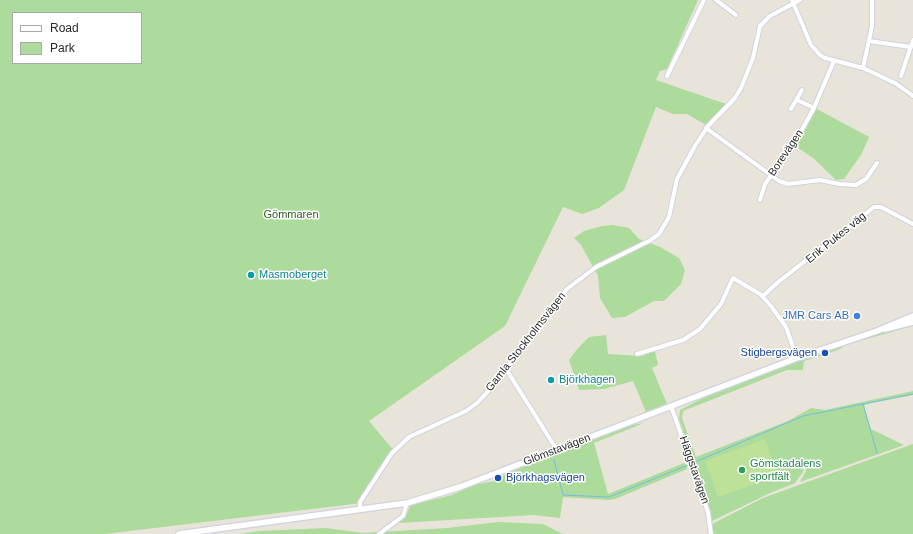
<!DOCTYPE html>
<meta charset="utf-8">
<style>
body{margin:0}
#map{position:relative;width:913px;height:534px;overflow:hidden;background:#e9e4da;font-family:Helvetica,sans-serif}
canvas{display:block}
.legend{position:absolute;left:12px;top:12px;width:130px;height:52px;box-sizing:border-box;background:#fff;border:1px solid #a9a9a9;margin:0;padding:5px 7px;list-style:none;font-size:12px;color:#282828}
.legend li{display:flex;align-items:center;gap:8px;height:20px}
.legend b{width:20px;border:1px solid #a9a9a9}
</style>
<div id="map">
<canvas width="913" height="534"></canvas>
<ul class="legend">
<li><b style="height:5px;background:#fff"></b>Road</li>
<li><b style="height:11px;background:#acdb9c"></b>Park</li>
</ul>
</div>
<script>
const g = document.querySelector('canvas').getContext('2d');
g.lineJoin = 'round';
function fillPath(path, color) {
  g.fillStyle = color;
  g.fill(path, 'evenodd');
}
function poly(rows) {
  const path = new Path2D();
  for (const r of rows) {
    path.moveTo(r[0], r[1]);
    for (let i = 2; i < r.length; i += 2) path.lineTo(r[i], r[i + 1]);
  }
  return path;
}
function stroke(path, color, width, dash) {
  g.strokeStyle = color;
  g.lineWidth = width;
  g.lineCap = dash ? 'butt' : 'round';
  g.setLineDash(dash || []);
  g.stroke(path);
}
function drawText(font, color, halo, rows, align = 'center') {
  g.font = font + ' Helvetica,sans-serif';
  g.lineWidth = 3;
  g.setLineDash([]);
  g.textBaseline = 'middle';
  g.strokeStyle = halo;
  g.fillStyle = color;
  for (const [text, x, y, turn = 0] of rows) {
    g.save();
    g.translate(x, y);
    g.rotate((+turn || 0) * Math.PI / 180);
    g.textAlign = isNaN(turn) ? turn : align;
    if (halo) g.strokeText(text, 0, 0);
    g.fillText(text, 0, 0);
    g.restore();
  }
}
const green = poly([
 [0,0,698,0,667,69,660,71,656,80,726,104,706,125,687,114,673,114,656,107,624,190,599,208,582,214,563,207,505,326,369,421,395,452,362,503,105,534,0,534],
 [13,13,141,13,141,63,13,63],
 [815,108,869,137,861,155,844,179,836,180,813,158,794,145],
 [613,225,629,228,639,239,660,247,679,258,685,270,681,284,664,301,654,301,625,317,612,318,600,298,598,276,581,245,574,238,584,231,602,226],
 [913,324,913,326,845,345,840,349,821,356,804,361,803,370,787,370,683,411,682,418,696,457,788,421,811,408,825,410,913,391,913,395,867,404,864,406,871,429,904,445,800,482,806,471,805,463,803,462,803,472,795,483,770,493,712,521,708,503,679,419,680,410,701,399,790,364,817,356,841,346,856,341],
 [606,335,608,354,642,356,655,351,658,365,652,368,667,404,646,412,633,381,604,389,579,390,569,360,578,348,589,337],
 [644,423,594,443,608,494,684,463,687,466,687,469,615,499,608,500,563,497,560,518,534,515,399,523,406,515,411,505,452,495,473,485,495,481,508,473,598,437,632,425],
 [913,444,913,534,714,534,712,525,714,523,763,498],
 [498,522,543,524,563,534,239,534,259,531,326,528,363,533,447,528]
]);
const pitch = poly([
 [765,439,778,476,718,497,705,461]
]);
const stream = poly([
 [863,404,877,453],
 [554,460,563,495,609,497,688,465],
 [695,462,803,416,913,394]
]);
const minor = poly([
 [716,0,736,15],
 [792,0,811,45,820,55,825,58,863,68,895,83,913,96],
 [869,41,911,47],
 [863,68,872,26,872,0],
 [667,76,704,0],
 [901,76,913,40],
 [797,100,814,108],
 [791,109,802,90],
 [706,128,779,181,788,184,820,180,839,184,856,185,866,179,877,163],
 [760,200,765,184,794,144,814,108,834,61],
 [763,296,777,283,874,207,881,207,913,224],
 [637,354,683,340,700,329,721,304,733,278,760,294,771,306,786,327,797,358],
 [506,369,557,450],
 [671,406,708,512,711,534],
 [360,509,360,502,392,453,409,437,466,411,477,403,493,386,567,289,596,267,649,241,659,234,669,217,677,179,695,146,708,126,735,98,741,88,753,58,760,26,770,16,800,0],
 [379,534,403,516,407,503]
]);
const secondary = poly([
 [885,329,913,322],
 [179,534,407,503,460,487,797,358,877,331,913,316]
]);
const markers = [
 [251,275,4,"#0f9aa8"],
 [857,316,4,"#3f7fe0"],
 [825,353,4,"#1a4fb4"],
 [551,380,4,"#0f9aa8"],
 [742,470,4,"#2e9e5b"],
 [498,478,4,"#1a4fb4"]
];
const streetNames = [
 ["Borevägen",786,153,-56],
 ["Erik Pukes väg",836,238,-39],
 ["Gamla Stockholmsvägen",526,342,-52],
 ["Glömstavägen",557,450,-21],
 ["Häggstavägen",694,470,71]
];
const parkNames = [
 ["Gömmaren",291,215]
];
const cultureNames = [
 ["Masmoberget",259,275],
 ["Björkhagen",559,380]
];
const shopNames = [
 ["JMR Cars AB",849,316]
];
const transitNames = [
 ["Stigbergsvägen",817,353],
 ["Björkhagsvägen",506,478,"left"]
];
const leisureNames = [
 ["Gömstadalens",750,464],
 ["sportfält",750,477]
];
fillPath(green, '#acdb9c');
fillPath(pitch, '#bde198');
stroke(stream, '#76bde2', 1);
stroke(minor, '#d0d2df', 6);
stroke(secondary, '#d0d2df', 8);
stroke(minor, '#fff', 4);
stroke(secondary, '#fff', 5.5);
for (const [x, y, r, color] of markers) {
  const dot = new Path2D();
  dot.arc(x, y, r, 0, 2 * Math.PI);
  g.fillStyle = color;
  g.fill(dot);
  stroke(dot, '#fff', 1.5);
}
drawText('11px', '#282828', '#fff', streetNames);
drawText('11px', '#285c20', '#fff', parkNames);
drawText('11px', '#0d838f', '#fff', cultureNames, 'left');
drawText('11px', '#366cbe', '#fff', shopNames, 'right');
drawText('11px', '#164399', '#fff', transitNames, 'right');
drawText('11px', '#27864d', '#fff', leisureNames, 'left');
</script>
